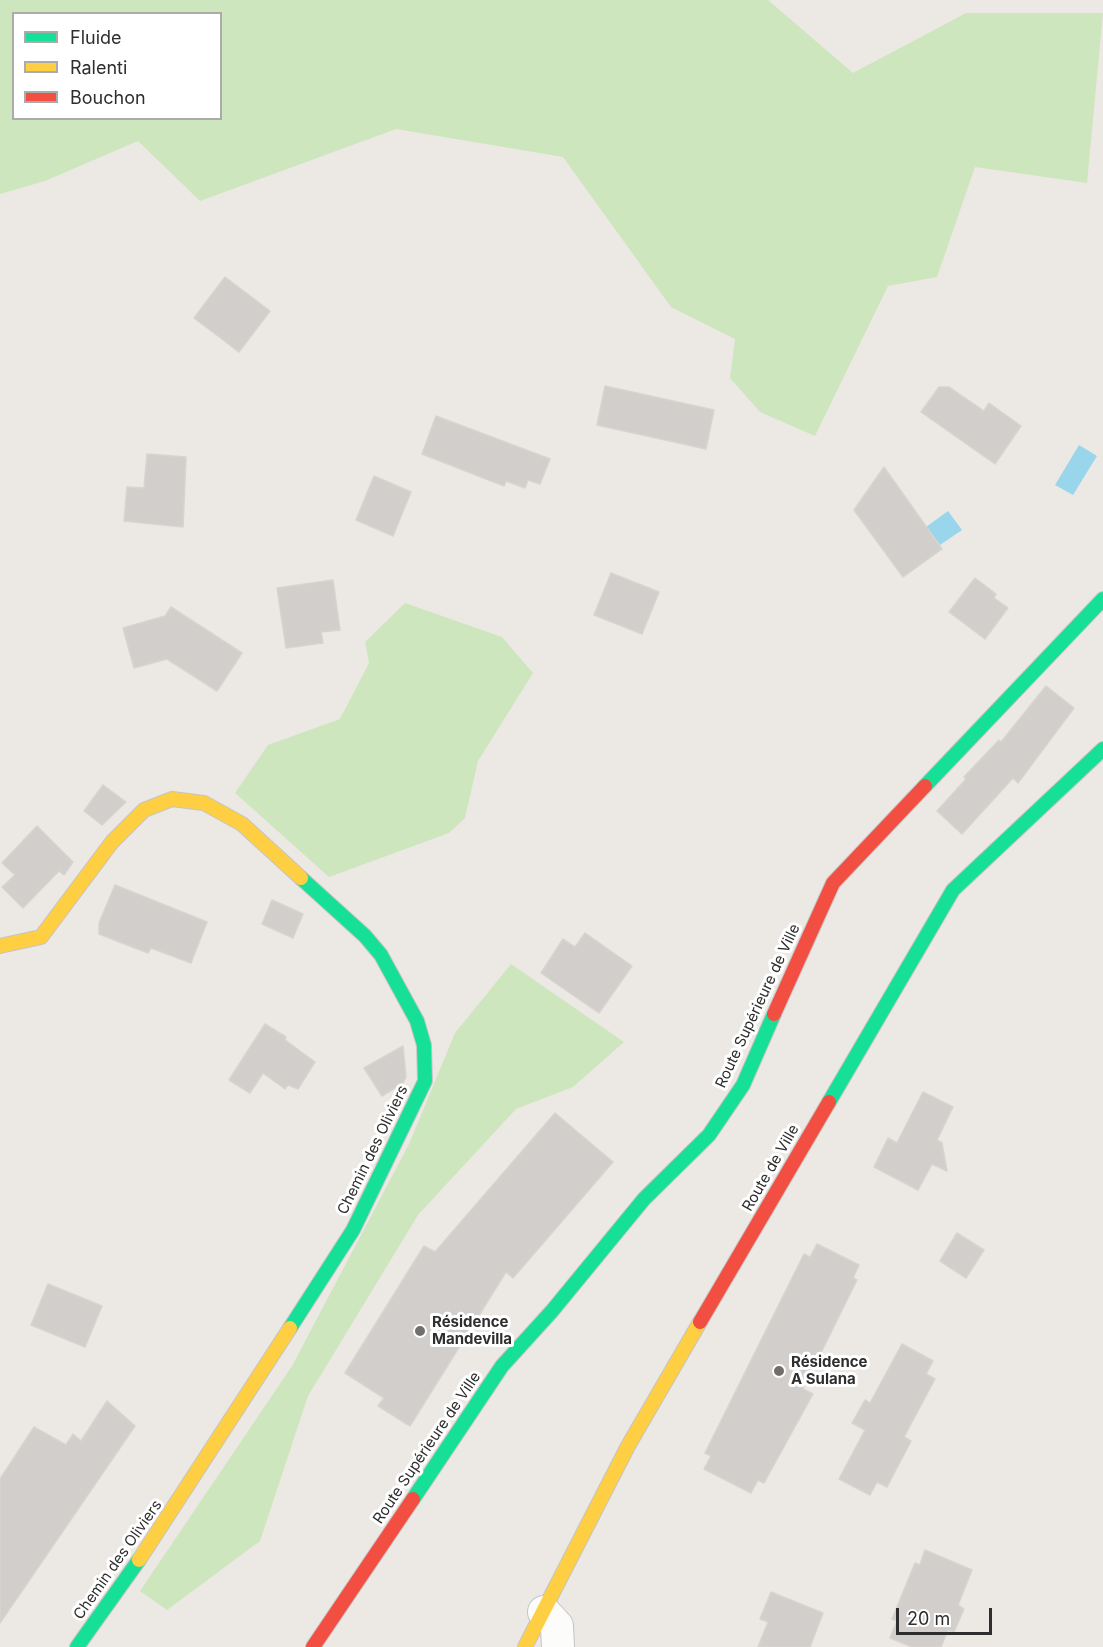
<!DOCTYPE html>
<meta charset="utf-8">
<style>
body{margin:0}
#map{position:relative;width:1103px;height:1647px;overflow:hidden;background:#ece8e4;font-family:Inter,sans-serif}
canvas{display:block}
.legend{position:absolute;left:12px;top:12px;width:210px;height:108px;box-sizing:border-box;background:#fff;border:2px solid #ababab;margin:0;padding:8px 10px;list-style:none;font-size:18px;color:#2e2e2e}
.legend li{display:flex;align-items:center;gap:12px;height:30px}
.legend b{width:30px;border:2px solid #ababab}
.scale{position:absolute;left:896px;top:1608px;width:96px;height:27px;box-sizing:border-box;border:3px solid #2e2e2e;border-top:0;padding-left:8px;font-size:18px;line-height:21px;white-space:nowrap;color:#2e2e2e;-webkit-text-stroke:4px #fff;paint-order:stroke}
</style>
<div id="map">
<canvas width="1103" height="1647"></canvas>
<ul class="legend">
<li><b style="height:8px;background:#16e098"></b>Fluide</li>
<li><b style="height:8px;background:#ffcf43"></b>Ralenti</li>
<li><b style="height:8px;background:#f24e42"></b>Bouchon</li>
</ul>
<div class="scale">20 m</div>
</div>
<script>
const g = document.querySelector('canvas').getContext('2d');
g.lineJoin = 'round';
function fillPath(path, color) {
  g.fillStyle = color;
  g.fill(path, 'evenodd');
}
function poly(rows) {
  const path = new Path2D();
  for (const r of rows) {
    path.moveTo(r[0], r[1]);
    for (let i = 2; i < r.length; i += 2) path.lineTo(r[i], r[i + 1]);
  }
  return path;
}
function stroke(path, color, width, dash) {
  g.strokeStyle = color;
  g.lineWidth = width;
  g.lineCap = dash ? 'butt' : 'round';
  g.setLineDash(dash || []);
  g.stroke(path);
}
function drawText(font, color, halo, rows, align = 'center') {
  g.font = font + ' Inter,sans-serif';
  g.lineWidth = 6;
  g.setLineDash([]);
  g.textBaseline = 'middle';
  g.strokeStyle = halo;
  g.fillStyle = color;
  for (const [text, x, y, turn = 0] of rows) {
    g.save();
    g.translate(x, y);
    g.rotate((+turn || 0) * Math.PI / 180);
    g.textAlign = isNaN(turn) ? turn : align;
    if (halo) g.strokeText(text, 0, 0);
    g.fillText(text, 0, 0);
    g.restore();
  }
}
const green = poly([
 [0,0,768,0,853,73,966,13,1103,13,1087,183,975,167,937,277,888,286,815,436,760,412,730,378,735,339,671,307,563,157,396,129,200,201,138,141,45,181,0,194],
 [14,14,220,14,220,118,14,118],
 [405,603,502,637,533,673,478,761,465,818,449,833,329,877,235,793,268,745,340,719,369,663,365,642],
 [511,964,624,1042,573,1087,516,1109,418,1215,308,1396,260,1541,167,1610,140,1591,292,1366,409,1144,455,1033]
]);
const water = poly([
 [1079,445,1097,456,1073,495,1055,485],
 [948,511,962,530,940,545,926,527]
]);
const building = poly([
 [225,277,270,311,239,352,194,318,225,277],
 [605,386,714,410,706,449,597,425,605,386],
 [939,387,949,387,984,411,989,403,1021,426,995,464,921,412,939,387],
 [436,416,550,459,540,484,528,480,525,488,506,481,504,486,422,454,436,416],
 [147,454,186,457,183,527,124,521,127,487,144,488,147,454],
 [884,467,942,549,903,577,854,510,884,467],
 [374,476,411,492,393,536,356,520,374,476],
 [611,573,659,592,642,634,594,615,611,573],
 [975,578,996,594,994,598,1008,608,985,639,949,612,975,578],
 [333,580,340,630,321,632,323,643,286,648,277,588,333,580],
 [171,607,242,653,217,691,167,659,134,668,123,628,165,616,171,607],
 [1046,686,1074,708,1018,783,1013,778,962,834,937,811,966,779,964,777,999,740,1001,742,1046,686],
 [103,785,126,802,102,825,84,811,103,785],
 [37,826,73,862,64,875,59,871,23,908,2,887,15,875,2,863,37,826],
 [115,885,207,922,191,963,151,948,148,953,99,934,99,923,115,885],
 [272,900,303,914,293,938,262,924,272,900],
 [585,933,632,966,599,1013,541,973,563,939,575,947,585,933],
 [265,1024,286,1037,285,1040,315,1062,298,1089,288,1085,285,1089,263,1073,250,1093,229,1080,265,1024],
 [403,1046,406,1077,403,1083,382,1096,364,1068,403,1046],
 [923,1092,953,1107,937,1140,942,1143,947,1171,932,1164,918,1190,874,1167,888,1138,897,1143,923,1092],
 [555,1113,613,1162,513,1278,506,1272,410,1426,378,1406,384,1398,345,1373,424,1246,435,1252,555,1113],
 [957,1233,984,1250,966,1278,940,1261,957,1233],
 [817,1244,859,1265,853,1278,857,1280,803,1389,813,1394,764,1483,758,1480,751,1493,704,1469,711,1456,705,1453,804,1254,810,1257,817,1244],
 [48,1284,102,1306,85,1347,31,1325,48,1284],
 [902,1344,933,1361,926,1374,935,1379,904,1437,911,1441,887,1487,877,1482,870,1495,839,1479,865,1430,852,1423,865,1400,870,1403,902,1344],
 [107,1401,135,1426,0,1623,0,1479,34,1427,66,1445,73,1434,81,1441,107,1401],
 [925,1550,972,1570,958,1605,964,1609,954,1632,948,1630,941,1647,912,1647,890,1638,897,1621,892,1619,915,1563,920,1565,925,1550],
 [771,1592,823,1613,810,1647,758,1647,768,1622,760,1619,771,1592]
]);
const street = poly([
 [544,1612,557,1626,558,1647]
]);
const fast = poly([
 [925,786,1103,599],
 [829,1102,953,890,1103,749],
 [290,1328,353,1230,425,1081,424,1045,417,1021,381,955,365,936,301,878],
 [413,1499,502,1366,552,1311,644,1199,709,1135,743,1085,774,1014],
 [77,1647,139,1560]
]);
const slow = poly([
 [0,946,41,937,112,842,144,810,172,799,204,803,242,824,301,878],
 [139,1560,290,1328],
 [525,1647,628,1446,700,1322]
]);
const jam = poly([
 [774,1014,833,883,925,786],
 [700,1322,829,1102],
 [313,1647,413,1499]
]);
const markers = [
 [420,1331,6,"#706f6e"],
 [779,1371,6,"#706f6e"]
];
const streetNames = [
 ["Route Supérieure de Ville",758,1006,-65],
 ["Chemin des Oliviers",373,1150,-64],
 ["Route de Ville",771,1168,-60],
 ["Route Supérieure de Ville",427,1448,-56],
 ["Chemin des Oliviers",118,1560,-55]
];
const poiNames = [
 ["Résidence",432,1322],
 ["Mandevilla",432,1339],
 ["Résidence",791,1362],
 ["A Sulana",791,1379]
];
fillPath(green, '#cee6be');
fillPath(water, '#99d6ec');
fillPath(building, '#d1cecb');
stroke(building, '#d7d4d0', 1.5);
stroke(street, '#c5c4c5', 34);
stroke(fast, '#c5c4c5', 16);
stroke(slow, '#c5c4c5', 16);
stroke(jam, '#c5c4c5', 16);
stroke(street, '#fcfcfb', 32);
stroke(fast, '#16e098', 14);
stroke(slow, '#ffcf43', 14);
stroke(jam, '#f24e42', 14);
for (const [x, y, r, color] of markers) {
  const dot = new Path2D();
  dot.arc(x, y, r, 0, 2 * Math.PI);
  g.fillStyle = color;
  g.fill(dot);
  stroke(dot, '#fff', 2);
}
drawText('15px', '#2e2e2e', '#fff', streetNames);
drawText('bold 15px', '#2e2e2e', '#fff', poiNames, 'left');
</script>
